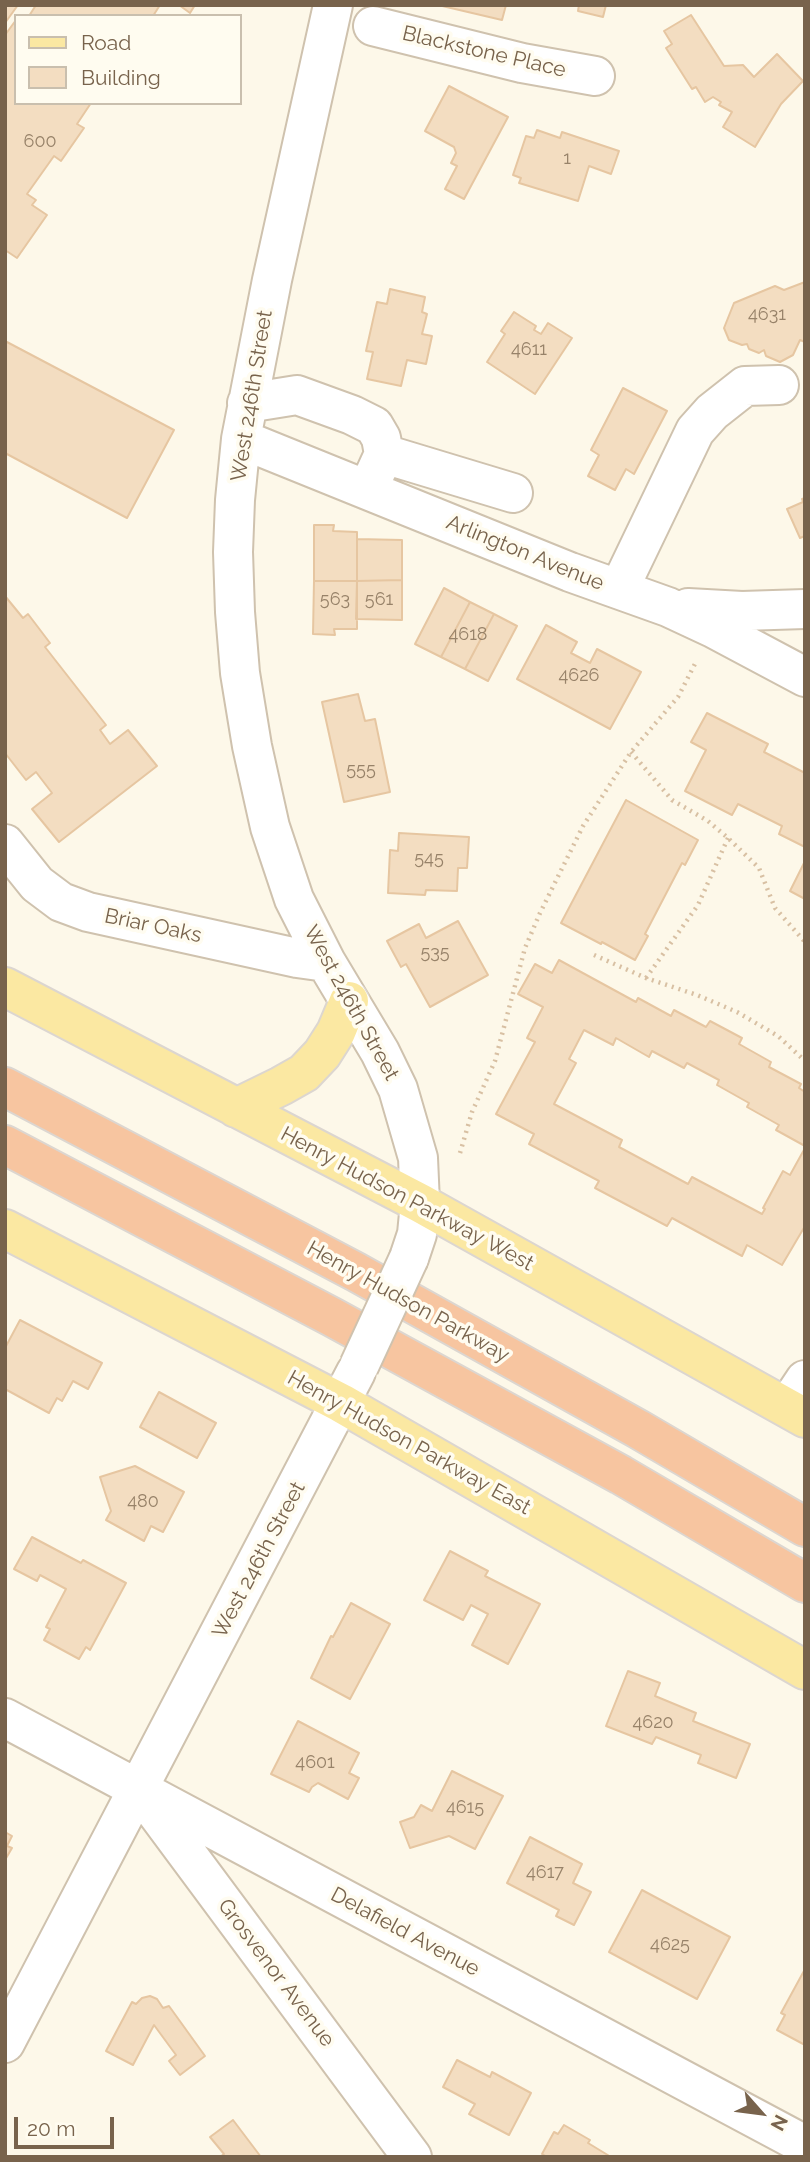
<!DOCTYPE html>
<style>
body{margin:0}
#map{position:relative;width:810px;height:2162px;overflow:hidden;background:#fdf8e9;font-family:Raleway,sans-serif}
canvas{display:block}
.frame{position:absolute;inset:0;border:7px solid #78634c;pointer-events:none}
.legend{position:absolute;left:14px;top:14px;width:228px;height:91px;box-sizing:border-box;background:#fffcf0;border:2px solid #c9bfae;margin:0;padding:9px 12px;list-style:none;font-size:21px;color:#78634c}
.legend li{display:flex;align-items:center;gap:14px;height:35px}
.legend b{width:35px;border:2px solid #c9bfae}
.north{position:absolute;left:726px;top:2078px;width:70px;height:70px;-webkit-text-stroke:5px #fffcf0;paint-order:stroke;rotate:118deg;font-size:19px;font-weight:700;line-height:28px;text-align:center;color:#78634c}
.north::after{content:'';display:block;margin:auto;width:24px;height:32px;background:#78634c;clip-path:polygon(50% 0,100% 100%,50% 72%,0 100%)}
.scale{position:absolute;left:14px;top:2117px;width:100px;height:32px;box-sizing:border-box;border:4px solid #78634c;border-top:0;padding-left:9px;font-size:21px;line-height:24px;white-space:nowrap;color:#78634c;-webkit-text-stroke:5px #fffcf0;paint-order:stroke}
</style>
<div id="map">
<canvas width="810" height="2162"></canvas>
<div class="frame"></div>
<ul class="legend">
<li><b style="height:9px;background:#fbe8a2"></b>Road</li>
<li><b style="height:19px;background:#f3ddc1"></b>Building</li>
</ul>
<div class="north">N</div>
<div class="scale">20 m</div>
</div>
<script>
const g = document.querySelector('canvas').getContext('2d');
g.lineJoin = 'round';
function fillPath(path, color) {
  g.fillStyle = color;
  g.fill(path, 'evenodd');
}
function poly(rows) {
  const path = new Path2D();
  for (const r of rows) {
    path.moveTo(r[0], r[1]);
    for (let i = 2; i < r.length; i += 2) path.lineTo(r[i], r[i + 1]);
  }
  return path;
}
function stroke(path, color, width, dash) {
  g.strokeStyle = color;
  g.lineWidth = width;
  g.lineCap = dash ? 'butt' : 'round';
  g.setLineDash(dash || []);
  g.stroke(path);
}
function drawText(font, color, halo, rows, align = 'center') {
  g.font = font + ' Raleway,sans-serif';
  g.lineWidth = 7;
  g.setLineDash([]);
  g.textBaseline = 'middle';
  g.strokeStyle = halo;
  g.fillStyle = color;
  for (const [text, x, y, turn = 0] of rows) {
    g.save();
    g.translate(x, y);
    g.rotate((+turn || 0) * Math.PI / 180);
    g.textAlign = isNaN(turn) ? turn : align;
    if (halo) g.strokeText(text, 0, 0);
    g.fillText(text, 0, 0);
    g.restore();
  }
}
const building = poly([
 [5,5,18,5,5,23,5,5],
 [36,5,160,5,153,16,29,16,36,5],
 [179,5,195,5,190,13,179,5],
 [438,5,506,5,502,20,438,5],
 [579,5,606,5,603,17,578,11,579,5],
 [691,15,724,66,743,65,754,77,777,54,803,81,781,104,755,147,723,127,732,112,719,105,721,102,713,97,705,102,696,87,692,89,666,48,672,44,664,31,691,15],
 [16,20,16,103,91,103,77,124,84,128,61,161,54,156,27,194,36,200,32,205,47,215,17,258,5,250,5,35,16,20],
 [449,86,508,117,464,199,445,189,457,166,451,163,456,153,454,147,425,131,449,86],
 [537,130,560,138,562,132,619,151,611,174,589,166,578,201,519,183,521,178,513,175,526,136,534,138,537,130],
 [805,282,805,342,800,340,793,355,780,362,766,356,764,350,759,353,749,349,747,344,742,345,729,340,724,328,734,303,775,286,784,290,805,282],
 [390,289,425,297,422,312,427,314,422,334,432,336,426,364,407,360,401,386,367,379,373,352,366,351,377,302,387,304,390,289],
 [514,312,536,326,534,330,541,334,548,323,572,338,535,394,487,362,505,334,501,331,514,312],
 [5,341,174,430,127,518,5,453,5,341],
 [623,388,667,411,634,474,626,469,615,490,588,476,599,455,591,450,623,388],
 [805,498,805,536,800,538,787,509,803,502,802,499,805,498],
 [314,525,334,525,333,531,357,532,357,581,314,581,314,525],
 [357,539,402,540,402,580,357,581,357,539],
 [402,580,402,620,356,619,357,581,402,580],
 [314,581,357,581,357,629,334,629,335,635,313,634,314,581],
 [444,588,470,602,441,657,415,644,444,588],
 [5,596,23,618,28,614,50,643,45,647,106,725,100,730,110,744,128,730,157,766,59,842,32,809,52,793,36,772,26,780,5,753,5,596],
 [470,602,494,614,465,669,441,657,470,602],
 [494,614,517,626,488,681,465,669,494,614],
 [546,625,577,642,571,653,590,663,597,649,641,672,610,729,517,679,546,625],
 [358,694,365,721,375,719,390,792,344,802,322,702,358,694],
 [707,713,768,744,764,752,805,773,805,847,779,834,782,826,738,804,732,815,685,791,706,750,691,742,707,713],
 [626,800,698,840,685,865,682,863,645,934,648,936,635,960,602,942,601,944,561,923,626,800],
 [399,833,469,837,467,868,458,868,457,891,426,890,425,895,388,893,390,850,398,851,399,833],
 [805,861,805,899,790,891,805,861],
 [458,921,488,975,430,1007,406,964,401,967,387,941,419,924,426,938,458,921],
 [559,960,636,1002,638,998,671,1016,674,1010,706,1027,710,1021,742,1038,739,1044,771,1062,769,1067,801,1084,799,1088,805,1092,805,1146,776,1130,779,1125,747,1107,749,1103,717,1085,719,1080,687,1063,684,1068,652,1051,649,1057,616,1038,613,1045,584,1030,569,1059,576,1063,554,1104,622,1140,619,1147,688,1184,692,1177,762,1214,765,1209,763,1208,783,1171,790,1175,805,1148,805,1226,782,1265,747,1245,742,1256,672,1218,667,1226,595,1188,599,1181,529,1144,534,1134,496,1114,535,1042,527,1038,543,1007,518,994,535,964,552,973,559,960],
 [20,1320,102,1363,88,1389,73,1381,62,1401,57,1398,49,1413,5,1389,5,1348,20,1320],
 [159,1392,216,1423,197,1458,140,1427,159,1392],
 [135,1466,184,1492,163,1532,151,1526,144,1541,106,1520,111,1511,100,1477,135,1466],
 [32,1537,81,1563,83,1560,126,1583,90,1650,86,1647,79,1659,44,1640,50,1629,46,1627,66,1589,40,1575,37,1581,14,1569,32,1537],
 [450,1551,488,1571,485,1576,540,1604,508,1664,472,1645,488,1614,471,1605,463,1620,424,1600,450,1551],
 [351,1603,390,1624,350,1699,311,1678,331,1636,333,1637,351,1603],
 [628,1671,660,1683,655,1696,696,1713,693,1721,750,1744,736,1778,698,1763,701,1755,656,1737,652,1744,606,1726,628,1671],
 [298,1721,359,1753,349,1773,359,1778,348,1799,318,1783,312,1787,309,1792,271,1774,298,1721],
 [452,1771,503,1796,475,1849,449,1836,410,1848,400,1822,414,1817,421,1805,432,1811,452,1771],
 [5,1832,12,1836,7,1846,12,1848,5,1860,5,1832],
 [530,1837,582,1864,573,1883,591,1892,574,1925,556,1916,559,1910,507,1883,530,1837],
 [642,1890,730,1937,697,1999,609,1952,642,1890],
 [805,1969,805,2045,777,2030,785,2015,781,2013,805,1969],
 [150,1996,157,1999,163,2008,169,2006,205,2056,180,2075,169,2061,176,2055,154,2025,133,2065,106,2051,132,2002,136,2004,142,1998,150,1996],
 [457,2060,490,2077,492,2072,531,2093,509,2135,469,2114,475,2104,443,2087,457,2060],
 [233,2120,261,2157,220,2157,224,2154,210,2137,233,2120],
 [564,2125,590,2140,588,2143,611,2157,547,2157,542,2154,554,2132,558,2134,564,2125]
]);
const path = poly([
 [631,752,672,800,708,821,728,838,759,868,775,908,805,942],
 [594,955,646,978,697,995,737,1012,778,1036,805,1061],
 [646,978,698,905,728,838],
 [460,1153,472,1112,495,1061,525,948,540,913,583,826,631,752,678,697,697,660]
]);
const minor = poly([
 [333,5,272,280,241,439,235,500,233,552,235,612,240,673,252,746,270,827,294,899,326,962,380,1052,398,1089,418,1158,420,1203,417,1234,409,1258],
 [373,26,522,63,595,76],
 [247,403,297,395,352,415,374,426,381,438,384,454,368,489],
 [241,439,570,572,668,607,713,628,805,677],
 [384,454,513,493],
 [619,589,695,431,712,412,745,386,779,385],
 [688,608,742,611,805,609],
 [5,844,37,884,61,902,88,912,297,958,326,962],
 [787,1407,805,1380],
 [5,1718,805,2145],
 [147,1800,412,2157],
 [5,2043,356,1372]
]);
const major = poly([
 [5,987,420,1203,805,1418],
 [236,1108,281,1086,304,1073,322,1054,336,1032,349,1001],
 [5,1229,341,1403,805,1670]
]);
const highway = poly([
 [5,1087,356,1272,638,1429,805,1527],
 [5,1145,332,1317,621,1475,805,1583]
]);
const minorBridge = poly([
 [359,1366,409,1258]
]);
const numberNames = [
 ["600",40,142],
 ["1",567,159],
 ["4631",767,315],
 ["4611",529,350],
 ["563",335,600],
 ["561",379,600],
 ["4618",468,635],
 ["4626",579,676],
 ["555",361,770],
 ["545",429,859],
 ["535",435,953],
 ["480",143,1502],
 ["4620",653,1723],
 ["4601",315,1763],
 ["4615",465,1808],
 ["4617",545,1873],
 ["4625",670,1945]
];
const streetNames = [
 ["Blackstone Place",484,52,13],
 ["West 246th Street",252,396,-81],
 ["Arlington Avenue",525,553,22],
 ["Briar Oaks",153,926,12],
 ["West 246th Street",351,1003,61],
 ["Henry Hudson Parkway West",407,1199,28],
 ["Henry Hudson Parkway",408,1302,29],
 ["Henry Hudson Parkway East",409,1443,29],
 ["West 246th Street",259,1560,-62],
 ["Delafield Avenue",405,1932,28],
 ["Grosvenor Avenue",276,1973,53]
];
fillPath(building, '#f3ddc1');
stroke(building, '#e6c6a1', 2);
stroke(minor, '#cfc2ae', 42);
stroke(major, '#dcd6d0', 42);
stroke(highway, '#dcd6d0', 42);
stroke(path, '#d8c0a3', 4.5, [2, 5]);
stroke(minor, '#fff', 38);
stroke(major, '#fbe8a2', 38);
stroke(highway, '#f7c5a0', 38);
stroke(minorBridge, '#cfc2ae', 42, []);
stroke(minorBridge, '#fff', 38);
drawText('18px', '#978269', null, numberNames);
drawText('21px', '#78634c', '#fffcf0', streetNames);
</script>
